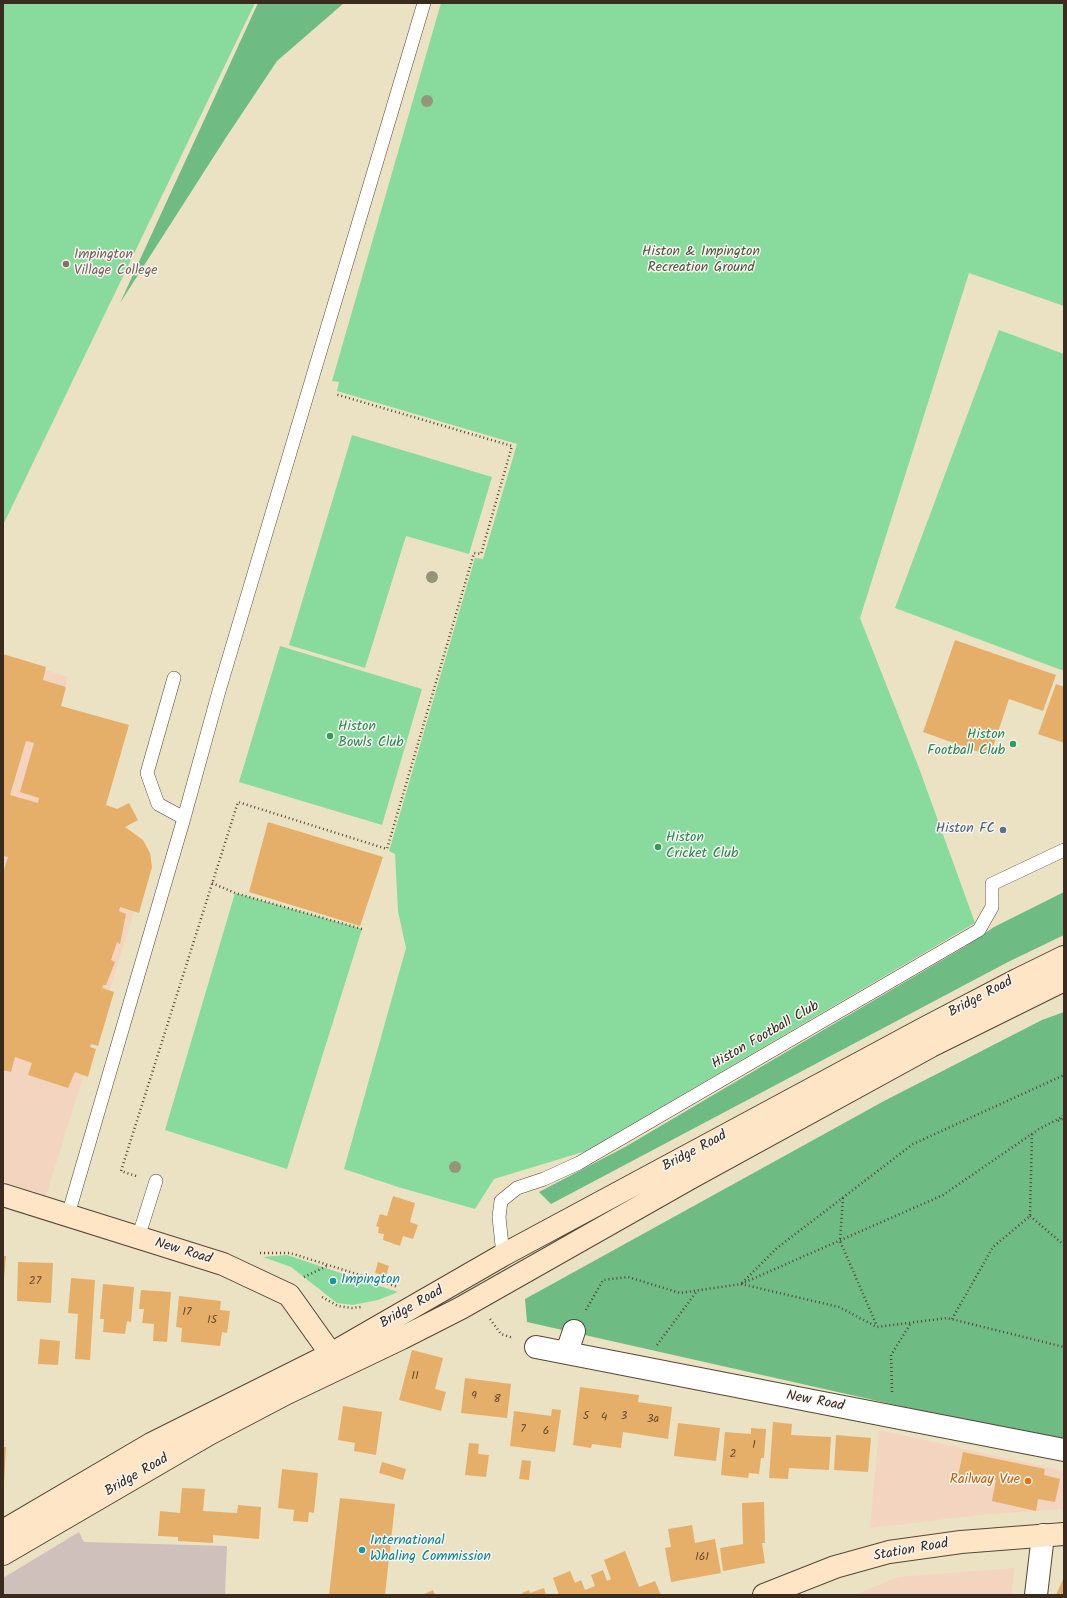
<!DOCTYPE html>
<style>
body{margin:0}
#map{position:relative;width:1067px;height:1598px;overflow:hidden;background:#ebe2c3;font-family:Kalam,sans-serif}
canvas{display:block}
.frame{position:absolute;inset:0;border:4px solid #3b2a1e;pointer-events:none}
</style>
<div id="map">
<canvas width="1067" height="1598"></canvas>
<div class="frame"></div>
</div>
<script>
const g = document.querySelector('canvas').getContext('2d');
g.lineJoin = 'round';
function fillPath(path, color) {
  g.fillStyle = color;
  g.fill(path, 'evenodd');
}
function poly(rows) {
  const path = new Path2D();
  for (const r of rows) {
    path.moveTo(r[0], r[1]);
    for (let i = 2; i < r.length; i += 2) path.lineTo(r[i], r[i + 1]);
  }
  return path;
}
function stroke(path, color, width, dash) {
  g.strokeStyle = color;
  g.lineWidth = width;
  g.lineCap = dash ? 'butt' : 'round';
  g.setLineDash(dash || []);
  g.stroke(path);
}
function drawText(font, color, halo, rows, align = 'center') {
  g.font = font + ' Kalam,sans-serif';
  g.lineWidth = 3;
  g.setLineDash([]);
  g.textBaseline = 'middle';
  g.strokeStyle = halo;
  g.fillStyle = color;
  for (const [text, x, y, turn = 0] of rows) {
    g.save();
    g.translate(x, y);
    g.rotate((+turn || 0) * Math.PI / 180);
    g.textAlign = isNaN(turn) ? turn : align;
    if (halo) g.strokeText(text, 0, 0);
    g.fillText(text, 0, 0);
    g.restore();
  }
}
const built = poly([
 [3,656,68,677,60,706,87,837,151,857,46,1196,3,1182],
 [879,1430,1064,1471,1064,1509,989,1514,870,1528],
 [1014,1568,1012,1595,854,1595,898,1577]
]);
const industrial = poly([
 [79,1532,84,1542,227,1546,225,1595,3,1595,3,1578]
]);
const green = poly([
 [3,3,255,3,3,525],
 [441,3,1064,3,1064,306,969,273,860,618,919,768,975,923,586,1151,494,1179,475,1209,398,1187,344,1169,406,948,398,911,395,854,389,851,475,558,483,559,517,444,337,391,339,382,332,381],
 [999,330,1064,354,1064,671,895,608],
 [352,435,492,477,469,554,406,536,365,668,289,645],
 [280,646,422,689,382,825,239,782],
 [235,893,362,929,287,1169,165,1130],
 [287,1255,358,1279,398,1292,378,1300,353,1305,337,1303,291,1267,263,1257]
]);
const forest = poly([
 [258,3,344,3,277,61,225,139,120,303],
 [1064,892,1064,935,1008,962,551,1204,539,1192,625,1147,966,946,994,927],
 [1064,1012,1064,1443,527,1322,525,1299,884,1101,1042,1020]
]);
const building = poly([
 [955,640,1056,675,1043,711,1009,699,990,756,923,732],
 [3,654,46,667,43,680,66,687,61,706,129,725,106,805,117,809,129,803,138,820,125,827,143,840,150,853,152,867,139,913,120,907,119,911,126,914,120,944,117,942,111,960,115,962,106,985,103,985,102,988,114,992,98,1046,91,1044,90,1047,96,1049,88,1077,75,1072,68,1088,28,1075,32,1063,15,1057,11,1072,3,1070,3,873,8,857,3,856],
 [26,741,34,743,20,792,39,798,38,803,10,795],
 [1056,684,1064,687,1064,743,1038,734],
 [268,822,383,857,360,926,249,892],
 [393,1196,415,1203,410,1222,418,1225,413,1239,403,1236,400,1246,383,1240,384,1234,378,1233,379,1227,376,1226,380,1214,387,1216],
 [3,1256,6,1256,4,1278,3,1278],
 [18,1262,53,1263,51,1303,17,1301],
 [378,1262,389,1266,386,1276,375,1273],
 [71,1278,95,1280,90,1360,75,1359,78,1314,68,1313],
 [103,1284,134,1287,131,1322,127,1321,125,1334,103,1332,104,1319,100,1319],
 [141,1290,171,1292,167,1342,153,1341,154,1324,142,1323,144,1309,139,1309],
 [179,1296,221,1301,220,1310,230,1311,227,1333,222,1332,220,1346,181,1342,182,1328,176,1327],
 [40,1339,60,1341,58,1365,38,1364],
 [412,1350,443,1358,435,1389,446,1392,441,1411,399,1400],
 [465,1378,511,1384,507,1418,461,1413],
 [580,1387,639,1395,638,1402,672,1407,668,1439,623,1432,621,1448,592,1444,591,1448,573,1445],
 [343,1406,382,1412,376,1455,354,1451,355,1443,338,1440],
 [552,1409,561,1410,555,1452,510,1446,514,1411,551,1416],
 [773,1422,792,1424,791,1435,831,1437,829,1470,789,1468,788,1479,769,1478],
 [678,1423,720,1428,716,1461,674,1456],
 [751,1428,766,1429,764,1458,761,1458,759,1474,749,1473,748,1478,721,1475,725,1432,751,1434],
 [836,1435,871,1438,868,1472,834,1470],
 [469,1443,479,1444,478,1454,489,1455,486,1477,465,1475],
 [3,1447,6,1447,4,1482,3,1482],
 [963,1452,1045,1469,1044,1475,1060,1479,1055,1502,1038,1499,1036,1511,992,1501,996,1480,988,1479,987,1483,958,1476],
 [522,1460,531,1461,529,1480,519,1479],
 [382,1462,406,1469,403,1480,379,1473],
 [282,1469,318,1473,314,1513,309,1512,308,1522,293,1521,294,1510,278,1508],
 [182,1488,205,1489,203,1511,237,1513,238,1505,261,1507,259,1539,213,1535,213,1543,178,1541,178,1537,158,1536,160,1511,180,1513],
 [340,1498,395,1504,385,1595,329,1595],
 [764,1502,765,1543,762,1543,765,1563,723,1571,720,1548,743,1544,742,1503],
 [692,1525,695,1543,715,1539,721,1573,671,1582,665,1548,671,1547,668,1529],
 [625,1551,639,1587,655,1581,661,1595,559,1595,553,1578,570,1571,575,1583,581,1580,585,1590,595,1586,591,1575,603,1570,607,1581,611,1579,604,1560],
 [1064,1577,1064,1595,1056,1595],
 [544,1588,546,1595,523,1595,522,1593,529,1590,530,1593],
 [433,1590,435,1595,422,1595]
]);
const path = poly([
 [212,883,235,893,362,929],
 [1058,1121,1064,1118],
 [136,1176,121,1171,238,802,387,849,474,553,481,554,512,446,335,394],
 [843,1198,840,1241,877,1326],
 [1030,1216,1064,1245],
 [260,1253,290,1253,398,1287],
 [304,1277,329,1265],
 [742,1283,777,1248,913,1144,1064,1075],
 [741,1284,839,1307,877,1327,947,1318,1064,1347],
 [322,1297,338,1306,352,1308,361,1307],
 [586,1310,603,1280,628,1277,680,1293,741,1284,943,1195,1039,1129,1064,1116],
 [490,1319,501,1334,513,1338],
 [952,1319,993,1247,1030,1216,1032,1134],
 [657,1345,697,1291],
 [892,1392,891,1355,911,1323]
]);
const lane = poly([
 [174,678,147,773,158,804,184,818],
 [68,1215,184,818,219,691,424,3],
 [138,1238,156,1181],
 [503,1255,499,1217,501,1201,517,1188,544,1179,579,1163,979,930,992,907,992,884,1064,850]
]);
const street = poly([
 [536,1347,1064,1450],
 [567,1352,574,1331],
 [1036,1595,1043,1535]
]);
const secondary = poly([
 [3,1195,223,1264,289,1295,331,1354],
 [3,1531,151,1444,331,1354,503,1255,925,1028,1017,980,1064,957],
 [3,1554,209,1434,287,1393,402,1338,461,1308,692,1177,931,1046,1064,980],
 [764,1595,835,1567,889,1552,961,1542,1064,1534]
]);
const trees = [
 [427,101],
 [432,577],
 [455,1167]
];
const markers = [
 [66,264,4,"#8d6e63"],
 [330,736,4,"#2e9e5b"],
 [1013,744,4,"#2e9e5b"],
 [1003,830,4,"#5c6f8a"],
 [658,847,4,"#2e9e5b"],
 [333,1281,4,"#0f9aa8"],
 [1028,1481,4,"#e8710a"],
 [362,1550,4,"#0f9aa8"]
];
const numberNames = [
 ["27",35,1282],
 ["17",187,1313],
 ["15",212,1321],
 ["11",415,1377],
 ["9",474,1397],
 ["8",497,1400],
 ["5",586,1417],
 ["3",624,1417],
 ["4",604,1418],
 ["3a",653,1420],
 ["7",523,1430],
 ["6",546,1432],
 ["1",754,1446],
 ["2",733,1455],
 ["161",702,1558]
];
const parkNames = [
 ["Histon & Impington",701,253],
 ["Recreation Ground",701,269]
];
const educationNames = [
 ["Impington",74,256],
 ["Village College",74,272]
];
const leisureNames = [
 ["Histon",338,728],
 ["Bowls Club",338,744],
 ["Histon",1005,736,"right"],
 ["Football Club",1005,752,"right"],
 ["Histon",666,839],
 ["Cricket Club",666,855]
];
const serviceNames = [
 ["Histon FC",995,830]
];
const streetNames = [
 ["Bridge Road",981,998,-28],
 ["Histon Football Club",766,1036,-30],
 ["Bridge Road",695,1152,-28],
 ["New Road",183,1252,17],
 ["Bridge Road",412,1308,-30],
 ["New Road",815,1402,11],
 ["Bridge Road",137,1476,-30],
 ["Station Road",911,1551,-10]
];
const cultureNames = [
 ["Impington",341,1281],
 ["International",370,1542],
 ["Whaling Commission",370,1558]
];
const foodNames = [
 ["Railway Vue",1020,1481]
];
fillPath(built, '#f3d4bf');
fillPath(industrial, '#cfc0bb');
fillPath(green, '#88db9c');
fillPath(forest, '#6ebb84');
fillPath(building, '#e5af6a');
stroke(lane, '#554637', 14);
stroke(street, '#554637', 24);
stroke(secondary, '#554637', 24);
stroke(path, '#554637', 2.5, [1, 3]);
stroke(lane, '#fff', 13);
stroke(street, '#fff', 22);
stroke(secondary, '#fde5c5', 22);
g.fillStyle = '#95957a';
for (const [x, y] of trees) {
  g.beginPath();
  g.arc(x, y, 6, 0, 2 * Math.PI);
  g.fill();
}
for (const [x, y, r, color] of markers) {
  const dot = new Path2D();
  dot.arc(x, y, r, 0, 2 * Math.PI);
  g.fillStyle = color;
  g.fill(dot);
  stroke(dot, '#f6f6f2', 1.5);
}
drawText('12px', '#664b31', null, numberNames);
drawText('14px', '#4e563e', '#f6f6f2', parkNames);
drawText('14px', '#785e54', '#f6f6f2', educationNames, 'left');
drawText('14px', '#27864d', '#f6f6f2', leisureNames, 'left');
drawText('14px', '#4e5e75', '#f6f6f2', serviceNames, 'right');
drawText('14px', '#3b2a1e', '#f6f6f2', streetNames);
drawText('14px', '#0d838f', '#f6f6f2', cultureNames, 'left');
drawText('14px', '#c56008', '#f6f6f2', foodNames, 'right');
</script>
